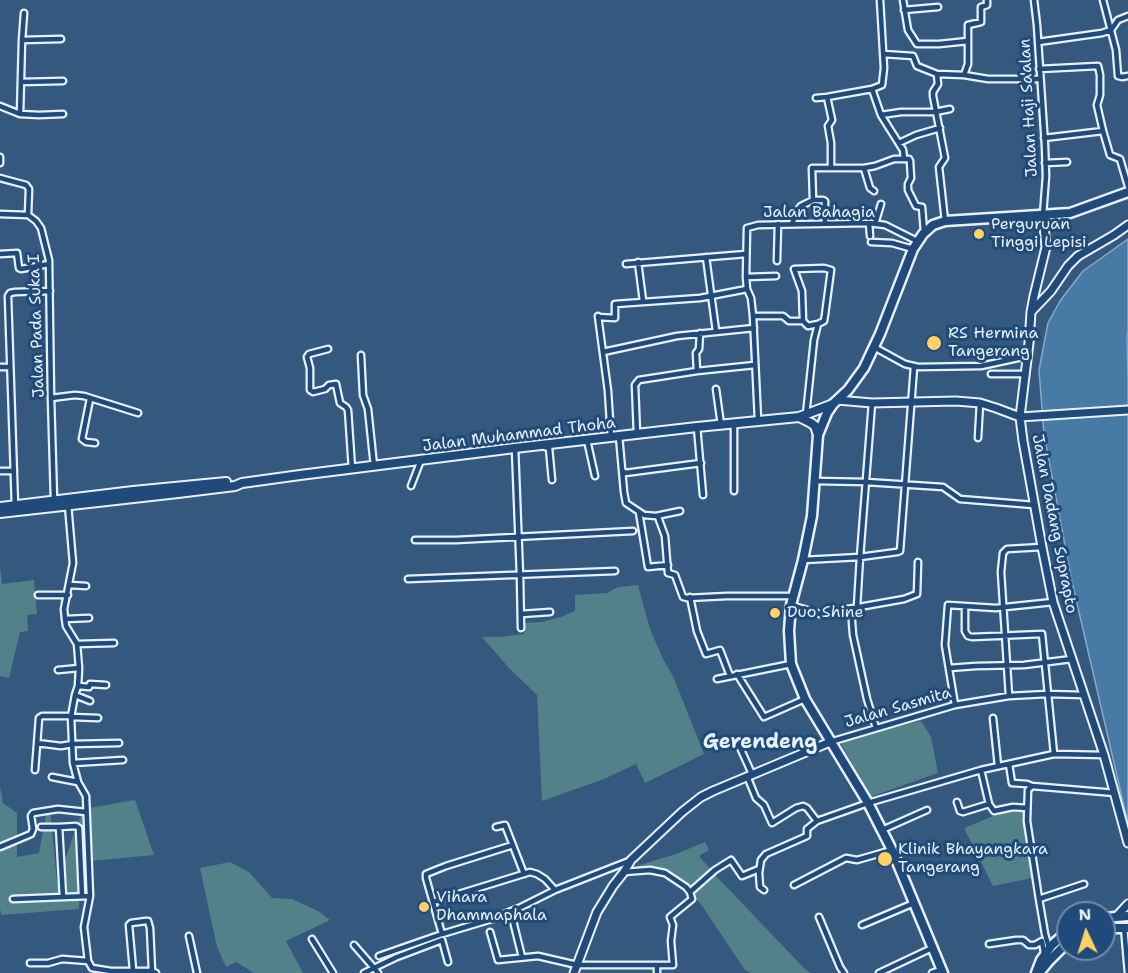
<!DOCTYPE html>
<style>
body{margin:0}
#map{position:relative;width:1128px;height:973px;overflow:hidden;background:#35587e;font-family:"Shantell Sans",sans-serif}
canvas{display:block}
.north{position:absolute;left:1056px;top:901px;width:60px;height:60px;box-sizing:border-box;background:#1f4a7a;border:2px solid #6f8dac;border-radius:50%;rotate:356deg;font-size:16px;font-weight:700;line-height:24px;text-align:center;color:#e8f1f8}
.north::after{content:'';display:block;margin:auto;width:21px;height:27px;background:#ffd166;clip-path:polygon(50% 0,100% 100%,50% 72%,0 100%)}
</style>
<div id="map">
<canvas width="1128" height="973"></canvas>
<div class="north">N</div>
</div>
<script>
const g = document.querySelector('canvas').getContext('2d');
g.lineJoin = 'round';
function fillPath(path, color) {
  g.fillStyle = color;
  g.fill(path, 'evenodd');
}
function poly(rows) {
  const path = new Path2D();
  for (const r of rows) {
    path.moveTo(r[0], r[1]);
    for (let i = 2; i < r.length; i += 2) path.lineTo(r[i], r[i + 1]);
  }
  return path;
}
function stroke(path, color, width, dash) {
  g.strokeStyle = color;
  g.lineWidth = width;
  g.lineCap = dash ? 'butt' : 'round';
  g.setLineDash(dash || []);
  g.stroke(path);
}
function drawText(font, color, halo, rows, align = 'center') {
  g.font = font + ' "Shantell Sans",sans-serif';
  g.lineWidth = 6;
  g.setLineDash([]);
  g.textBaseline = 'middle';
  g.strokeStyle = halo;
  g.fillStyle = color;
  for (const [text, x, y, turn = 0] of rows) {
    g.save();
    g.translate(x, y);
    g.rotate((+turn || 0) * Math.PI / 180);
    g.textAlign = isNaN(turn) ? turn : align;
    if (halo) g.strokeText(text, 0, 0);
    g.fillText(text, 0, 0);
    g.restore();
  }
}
const green = poly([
 [0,568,2,584,34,580,37,614,27,615,28,631,20,632,9,678,0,676],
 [638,585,650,629,663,659,673,676,704,754,645,783,636,764,604,779,542,801,537,695,509,668,482,637,500,637,524,634,524,623,542,622,561,617,575,611,575,595,607,593,618,587],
 [921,721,931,737,938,773,870,797,839,740],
 [0,787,3,803,17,813,17,857,39,853,46,815,50,809,57,882,83,809,135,800,154,855,81,862,79,909,1,915,0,908],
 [1013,808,1024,811,1032,878,993,886,964,828],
 [705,842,709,850,699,856,717,877,804,968,811,973,751,973,745,970,700,903,682,884,665,874,636,872,637,866,676,854],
 [230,862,249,872,272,898,292,899,318,911,330,920,286,941,303,973,254,973,236,962,226,967,217,947,200,868]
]);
const water = poly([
 [1128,239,1128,332,1127,336,1128,378,1128,823,1072,582,1044,435,1039,370,1048,323,1060,301,1083,271,1128,239]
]);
const street = poly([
 [903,0,908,30,917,44,939,44,968,41],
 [987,0,987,5,981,7,981,22,968,25,968,64,964,75,988,79,1040,79],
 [1034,0,1037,25,1045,146,1046,176,1043,215],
 [1103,0,1116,50,1118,76,1122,77,1128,76],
 [904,10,938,7],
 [24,13,22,40,61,39],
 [1038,42,1102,33,1111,30,1118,20,1128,16],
 [883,54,913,56,917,66,937,74,964,75],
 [1039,69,1098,66,1100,75,1100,95,1097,105,1103,131,1110,155,1120,159,1128,186],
 [937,74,938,84,933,92,933,96,945,158,939,167,945,221],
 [21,82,63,81],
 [816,98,827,97],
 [0,106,20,114,39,115,63,114],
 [20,114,22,40],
 [881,115,901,112,935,112,950,109],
 [1044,138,1103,131],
 [899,143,916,135,940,128],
 [0,157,0,163],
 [904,159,909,159,910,161,911,178,908,184,908,190,916,206,922,207,924,232],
 [1045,163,1067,162],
 [831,167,831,143,828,126,832,120,827,97,872,89,882,85,884,68,880,0],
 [864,168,870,188,874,191],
 [0,178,26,185,29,189,28,215,36,221,41,228,49,260,51,398,54,500],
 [813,200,812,168,864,168,875,166,894,159,904,159,903,150,881,115,872,89],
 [0,214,28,215],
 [869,223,870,236],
 [792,224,797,211,801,206,813,200,823,200,825,201,825,224],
 [875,224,881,204],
 [871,242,892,243,913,249],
 [0,254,17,253,19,268,21,269,49,264],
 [706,257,716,331],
 [777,261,778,224],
 [638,262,643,301],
 [626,264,746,254],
 [746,277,776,276],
 [598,316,608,391,611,437],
 [753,316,783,316,789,321,803,321,808,326,818,324,824,321,825,315,831,270,824,268,794,269,802,291,803,321],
 [598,317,615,318,615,304,700,298,747,289],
 [874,347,905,364,918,367,981,366,1027,356],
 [328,349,309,354,307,357,310,368,310,390,313,392,325,389,329,385,336,384,340,403,346,407,348,410,352,469],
 [603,352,677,336,754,328],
 [361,355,363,395,368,409,374,466],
 [0,367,10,367],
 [697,371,696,353,699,349,700,333],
 [991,374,1026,374],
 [716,389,721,425],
 [51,398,75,395,84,396,138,413],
 [90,399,82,439,86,442,95,443],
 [806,415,814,340,818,324],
 [758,420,753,316,751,298,747,289,746,277,747,228,758,225,869,223,885,225,917,241],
 [734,423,734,491],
 [697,427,703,495],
 [637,434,635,385,639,380,697,371,755,365],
 [619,436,624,492,626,503,644,515,656,516,680,511],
 [978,438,980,403],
 [587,440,595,476],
 [545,447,549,448,552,480],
 [515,448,520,576,521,628],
 [0,471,14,471],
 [623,471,625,473,701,463],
 [815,481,866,482,943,487,960,499,1034,505],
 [411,486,421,460],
 [68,505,73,563,64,609,65,619,66,626,77,644,79,668,78,686,75,695,71,717,73,763,78,782,86,796,90,896,84,927,88,961,92,968,111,971,152,971,156,973],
 [15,507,8,296,10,293,15,292,50,291],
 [639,512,648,567,668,565],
 [656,516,658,517,665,536,668,573,675,575,683,597,687,598,727,596,793,596],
 [415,540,456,540,633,531],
 [803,560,860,557,897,552,900,551,914,367],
 [408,579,615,571],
 [70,585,86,586],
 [38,595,68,595],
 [690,597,697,631,706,654,720,650,730,676],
 [791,605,820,614,904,599,917,594,918,562],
 [857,607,860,557,872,403],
 [965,607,965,631,968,636,972,637,1042,634,1054,754],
 [851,609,853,635,867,699,876,728],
 [521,614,550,612],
 [65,619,89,618],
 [77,644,114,643],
 [949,668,976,666,1024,665,1072,659],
 [58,670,79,668],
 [737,674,764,717,805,699],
 [717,679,791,664],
 [78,686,89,687,90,684,106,685],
 [75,695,90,701],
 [1009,696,1001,572,1003,553,1007,549,1042,547],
 [955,705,945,645,948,605,996,608,1053,602],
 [71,717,98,718],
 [993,718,998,766],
 [830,742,955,705,1009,696,1047,694,1084,695],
 [37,743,61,746,72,744,119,743],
 [727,745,738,743,752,774],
 [73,763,123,760],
 [1009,764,1012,783,1027,784,1032,786],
 [35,770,39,718,42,716,71,716],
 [981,770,989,804,994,811,1013,807,1027,808],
 [747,776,756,798,764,805,772,823,796,808,803,806,807,808,817,821],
 [52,777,78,782],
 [957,802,960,811,963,812,989,804],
 [41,827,59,827],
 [496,827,505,825,524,874],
 [882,830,927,810],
 [0,847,31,834,33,829,31,816,33,813,58,809,86,812],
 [624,872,650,870,665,873,686,887,690,892,692,899,670,917,673,925,671,941,673,965,657,965],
 [794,885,846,858,857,860,892,850],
 [764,890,760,887,759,873,761,860,766,854,807,836,807,829,817,821,868,803,981,770,1054,754,1104,755],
 [690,892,715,870,731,860,742,876,759,869],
 [63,897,90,896],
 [13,899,63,897,59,827,76,826,79,828,82,895],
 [1039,899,1084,884],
 [433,902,530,872,537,874,545,879,555,890],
 [819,917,840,967,844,973],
 [513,921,522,957],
 [862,925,914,903],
 [1124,927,1128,973],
 [490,932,498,960,538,956,577,965,657,965,657,973],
 [442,934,426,878,426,874,446,866,513,845],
 [189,936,197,973],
 [312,939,333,973],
 [989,944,1016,940,1023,940,1029,945,1035,945,1042,941,1044,953],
 [354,945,374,968,397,957,442,940,448,962],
 [1049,948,1045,934,1039,899,1027,821,1028,790,1032,786,1115,793],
 [379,956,442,934,492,919,519,908,555,890,629,861],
 [30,963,48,963,62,959,88,961],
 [133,970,129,925,131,923,146,921,148,921,150,928,152,971],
 [364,973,374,968,378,973],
 [879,973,932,948],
 [932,973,941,970]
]);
const secondary = poly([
 [1043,215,1046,247,1034,296,1031,312,1029,343,1020,417,1023,441,1042,547,1053,602,1104,755,1128,843],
 [1031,312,1051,291,1068,266,1078,256,1114,235,1128,225],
 [837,400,872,403,956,401,980,403,996,408,1020,417,1128,410],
 [1116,917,1128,904],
 [574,973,597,912,613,886,624,872,631,860,682,812,701,797,713,791,830,742]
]);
const primary = poly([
 [799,417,811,423,815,426,818,435],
 [0,507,133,491,226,482],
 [0,513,178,493,235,486,242,483,300,475,515,448,697,427,799,417,833,404]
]);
const highway = poly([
 [1104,918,1128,916],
 [1104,928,1128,928],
 [943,973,892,850,868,803,805,699,791,664,789,631,791,605,803,560,812,516,818,435,827,413,833,404,848,390,864,368,880,334,913,249,923,234,933,225,945,221,1070,213,1128,192],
 [1036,973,1041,960,1052,945,1068,931],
 [1039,973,1049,961,1068,942]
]);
const markers = [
 [979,234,6,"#ffd166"],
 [934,343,8,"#ffd166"],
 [775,613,6,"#ffd166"],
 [885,859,8,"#ffd166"],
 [424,907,6,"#ffd166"]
];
const streetNames = [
 ["Jalan Haji Sa'alan",1029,108,-93],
 ["Jalan Bahagia",819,213],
 ["Jalan Pada Suka I",37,326,-92],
 ["Jalan Muhammad Thoha",519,435,-7],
 ["Jalan Dadang Suprapto",1054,524,79],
 ["Jalan Sasmita",898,708,-16]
];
const poiNames = [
 ["Perguruan",991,225],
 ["Tinggi Lepisi",991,243],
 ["RS Hermina",948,334],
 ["Tangerang",948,352],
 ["Duo Shine",787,613],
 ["Klinik Bhayangkara",898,850],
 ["Tangerang",898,868],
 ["Vihara",436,898],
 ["Dhammaphala",436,916]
];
const quarterNames = [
 ["Gerendeng",760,743]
];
fillPath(green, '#52818a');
fillPath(water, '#477ba5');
stroke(water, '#87aac6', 1.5);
stroke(street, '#e8f1f8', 9);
stroke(secondary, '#e8f1f8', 11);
stroke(primary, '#e8f1f8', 12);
stroke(highway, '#e8f1f8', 13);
stroke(street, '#1f4a7a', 4.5);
stroke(secondary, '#1f4a7a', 7);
stroke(primary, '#1f4a7a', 8);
stroke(highway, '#1f4a7a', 8);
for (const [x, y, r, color] of markers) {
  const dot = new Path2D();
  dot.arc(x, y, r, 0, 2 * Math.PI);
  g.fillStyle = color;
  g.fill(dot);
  stroke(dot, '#1f4a7a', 2);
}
drawText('16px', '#e8f1f8', '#1f4a7a', streetNames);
drawText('16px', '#e8f1f8', '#1f4a7a', poiNames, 'left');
drawText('bold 20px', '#e8f1f8', '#1f4a7a', quarterNames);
</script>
